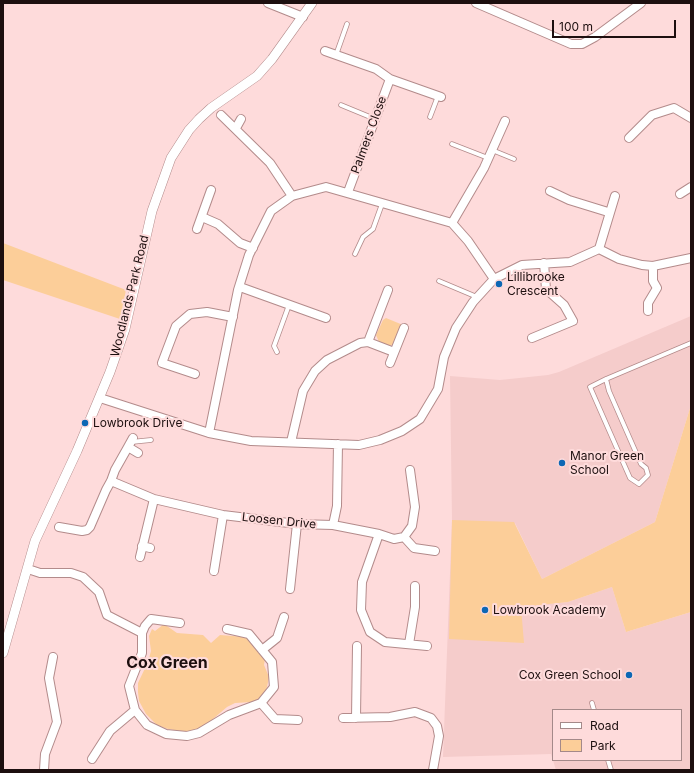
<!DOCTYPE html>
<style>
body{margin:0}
#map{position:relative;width:694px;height:773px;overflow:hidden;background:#fedbdb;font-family:Inter,sans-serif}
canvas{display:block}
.frame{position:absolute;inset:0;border:4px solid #1d0f0f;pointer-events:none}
.legend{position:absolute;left:552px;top:709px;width:130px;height:52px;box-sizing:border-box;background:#fedbdb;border:1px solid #a48989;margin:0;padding:5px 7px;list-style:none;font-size:12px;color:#1d0f0f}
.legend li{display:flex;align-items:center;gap:8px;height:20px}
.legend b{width:20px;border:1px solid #a48989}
.scale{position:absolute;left:552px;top:20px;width:124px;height:18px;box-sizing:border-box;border:2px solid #1d0f0f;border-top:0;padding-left:5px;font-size:12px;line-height:14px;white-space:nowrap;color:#1d0f0f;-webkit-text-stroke:3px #fedbdb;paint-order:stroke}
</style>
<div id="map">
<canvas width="694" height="773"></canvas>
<div class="frame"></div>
<ul class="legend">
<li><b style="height:5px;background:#fff"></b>Road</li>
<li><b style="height:11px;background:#fcce99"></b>Park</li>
</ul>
<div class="scale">100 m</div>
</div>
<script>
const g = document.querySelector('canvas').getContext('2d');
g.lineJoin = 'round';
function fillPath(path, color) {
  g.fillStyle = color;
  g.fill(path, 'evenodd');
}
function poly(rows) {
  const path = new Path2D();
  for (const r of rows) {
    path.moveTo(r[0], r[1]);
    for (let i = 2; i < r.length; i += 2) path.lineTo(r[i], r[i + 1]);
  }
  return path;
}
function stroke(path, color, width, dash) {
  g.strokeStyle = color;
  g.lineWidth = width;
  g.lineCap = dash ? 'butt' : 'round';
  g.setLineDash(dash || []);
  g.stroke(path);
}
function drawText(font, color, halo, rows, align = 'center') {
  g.font = font + ' Inter,sans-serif';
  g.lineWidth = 4;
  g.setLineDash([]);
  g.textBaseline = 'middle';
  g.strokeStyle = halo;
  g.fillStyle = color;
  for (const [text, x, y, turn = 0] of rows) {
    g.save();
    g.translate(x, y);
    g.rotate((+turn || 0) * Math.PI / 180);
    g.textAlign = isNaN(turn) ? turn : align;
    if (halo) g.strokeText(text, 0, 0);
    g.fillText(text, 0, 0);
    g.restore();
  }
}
const built = poly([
 [691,316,691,405,655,522,542,579,515,523,521,607,568,602,612,587,626,632,691,612,691,770,556,770,551,754,443,757,452,520,450,376,500,380,548,375,559,372],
 [553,710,681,710,681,760,553,760]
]);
const green = poly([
 [3,243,126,290,120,319,3,280],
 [386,318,403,325,396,342,390,346,379,342,376,335,383,320],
 [691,405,691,612,626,632,612,587,568,602,521,607,524,643,449,639,452,520,514,522,542,579,655,522],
 [164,624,177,633,203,635,211,643,220,635,246,637,265,659,264,665,269,677,267,687,264,694,259,699,252,702,235,703,227,707,200,730,193,733,168,729,157,725,146,714,139,701,138,692,138,683,148,662,151,651,149,636,152,629,155,631]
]);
const service = poly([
 [336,55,347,24],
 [341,105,375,119],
 [430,117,438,96],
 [452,144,488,158],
 [492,150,514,159],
 [355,254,363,237,373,229,382,204],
 [439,281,477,297],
 [277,352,274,346,289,305],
 [606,379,609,391,641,464,646,468,648,475,639,484,630,478,590,387,606,379,691,343],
 [131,442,151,440],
 [592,703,594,710],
 [608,760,611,770]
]);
const minor = poly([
 [268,3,303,17],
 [476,3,571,44,582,44,595,37,641,3],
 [325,51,376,69,390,79,441,97],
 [221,115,270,163,292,196],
 [236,128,241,119],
 [629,138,652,115,674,108,691,118],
 [550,191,569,200,608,212],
 [348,192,390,79],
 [680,194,691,187],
 [202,217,218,224,240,243,253,248],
 [452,223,484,168,505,121],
 [197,229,211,190],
 [599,249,619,259,642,265,653,266,691,258],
 [599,249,615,196],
 [240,287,326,318],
 [648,311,648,303,657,288,653,281,653,266],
 [532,338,573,321,564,305,546,289,544,263],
 [368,342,394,352],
 [390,363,404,328],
 [195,374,162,363,176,326,190,314,207,312,233,317],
 [100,398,209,433,251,441,359,445,380,440,402,431,420,419,438,389,444,357,456,328,473,302,494,279,522,265,570,262,599,249],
 [209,433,238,290,249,255,271,211,292,196,326,187,452,223,468,241,494,279],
 [133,438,128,447,138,453],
 [291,442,303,391,315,371,327,360,360,343,368,342,388,290],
 [111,481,154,499,223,515,297,524,333,525,379,534,394,539,404,537,412,526,415,507,410,470],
 [333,525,337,506,338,444],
 [59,527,82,531,87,530,90,527,106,490,111,481,115,470,128,447],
 [379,534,362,582,361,610,370,632,385,642,427,646],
 [404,537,414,548,435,551],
 [142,546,150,548],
 [140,557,154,499],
 [28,569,40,573,71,573,83,577,99,592,107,615,142,633,142,653,129,686,135,710,147,725,166,734,187,736,199,733,229,715,261,703,274,687,272,662,249,634,227,629],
 [214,571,223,515],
 [290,589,297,524],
 [142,633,145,626,151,619,180,623],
 [409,644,415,607,415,586],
 [262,650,277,638,284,617],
 [261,703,275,719,298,720],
 [343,718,390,717,415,712,431,718,437,726,439,736,433,770],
 [356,718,357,646],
 [92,759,110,731,135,710],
 [44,770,45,754,57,722,49,678,53,657]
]);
const tertiary = poly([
 [3,653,35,541,77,451,110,372,125,329,152,211,171,158,189,130,199,119,211,108,257,76,272,59,312,3]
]);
const markers = [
 [499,284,4,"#0d67b4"],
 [85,423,4,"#0d67b4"],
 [562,463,4,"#0d67b4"],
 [485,610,4,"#0d67b4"],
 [629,675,4,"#0d67b4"]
];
const streetNames = [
 ["Palmers Close",369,135,-70],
 ["Woodlands Park Road",130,296,-76],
 ["Loosen Drive",279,521,6]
];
const poiNames = [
 ["Lillibrooke",507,277],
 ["Crescent",507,291],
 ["Lowbrook Drive",93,423],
 ["Manor Green",570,456],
 ["School",570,470],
 ["Lowbrook Academy",493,610],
 ["Cox Green School",621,675,"right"]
];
const districtNames = [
 ["Cox Green",167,663]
];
fillPath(built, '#f5cccb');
fillPath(green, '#fcce99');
stroke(service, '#b38b8b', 5.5);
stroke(minor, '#b38b8b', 10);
stroke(tertiary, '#b38b8b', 10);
stroke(service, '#fff', 4);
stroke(minor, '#fff', 8);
stroke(tertiary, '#fff', 9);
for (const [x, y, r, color] of markers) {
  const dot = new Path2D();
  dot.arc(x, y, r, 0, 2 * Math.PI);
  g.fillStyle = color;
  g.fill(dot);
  stroke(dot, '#fedbdb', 1.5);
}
drawText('12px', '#1d0f0f', '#fedbdb', streetNames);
drawText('12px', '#1d0f0f', '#fedbdb', poiNames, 'left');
drawText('bold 16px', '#1d0f0f', '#fedbdb', districtNames);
</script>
